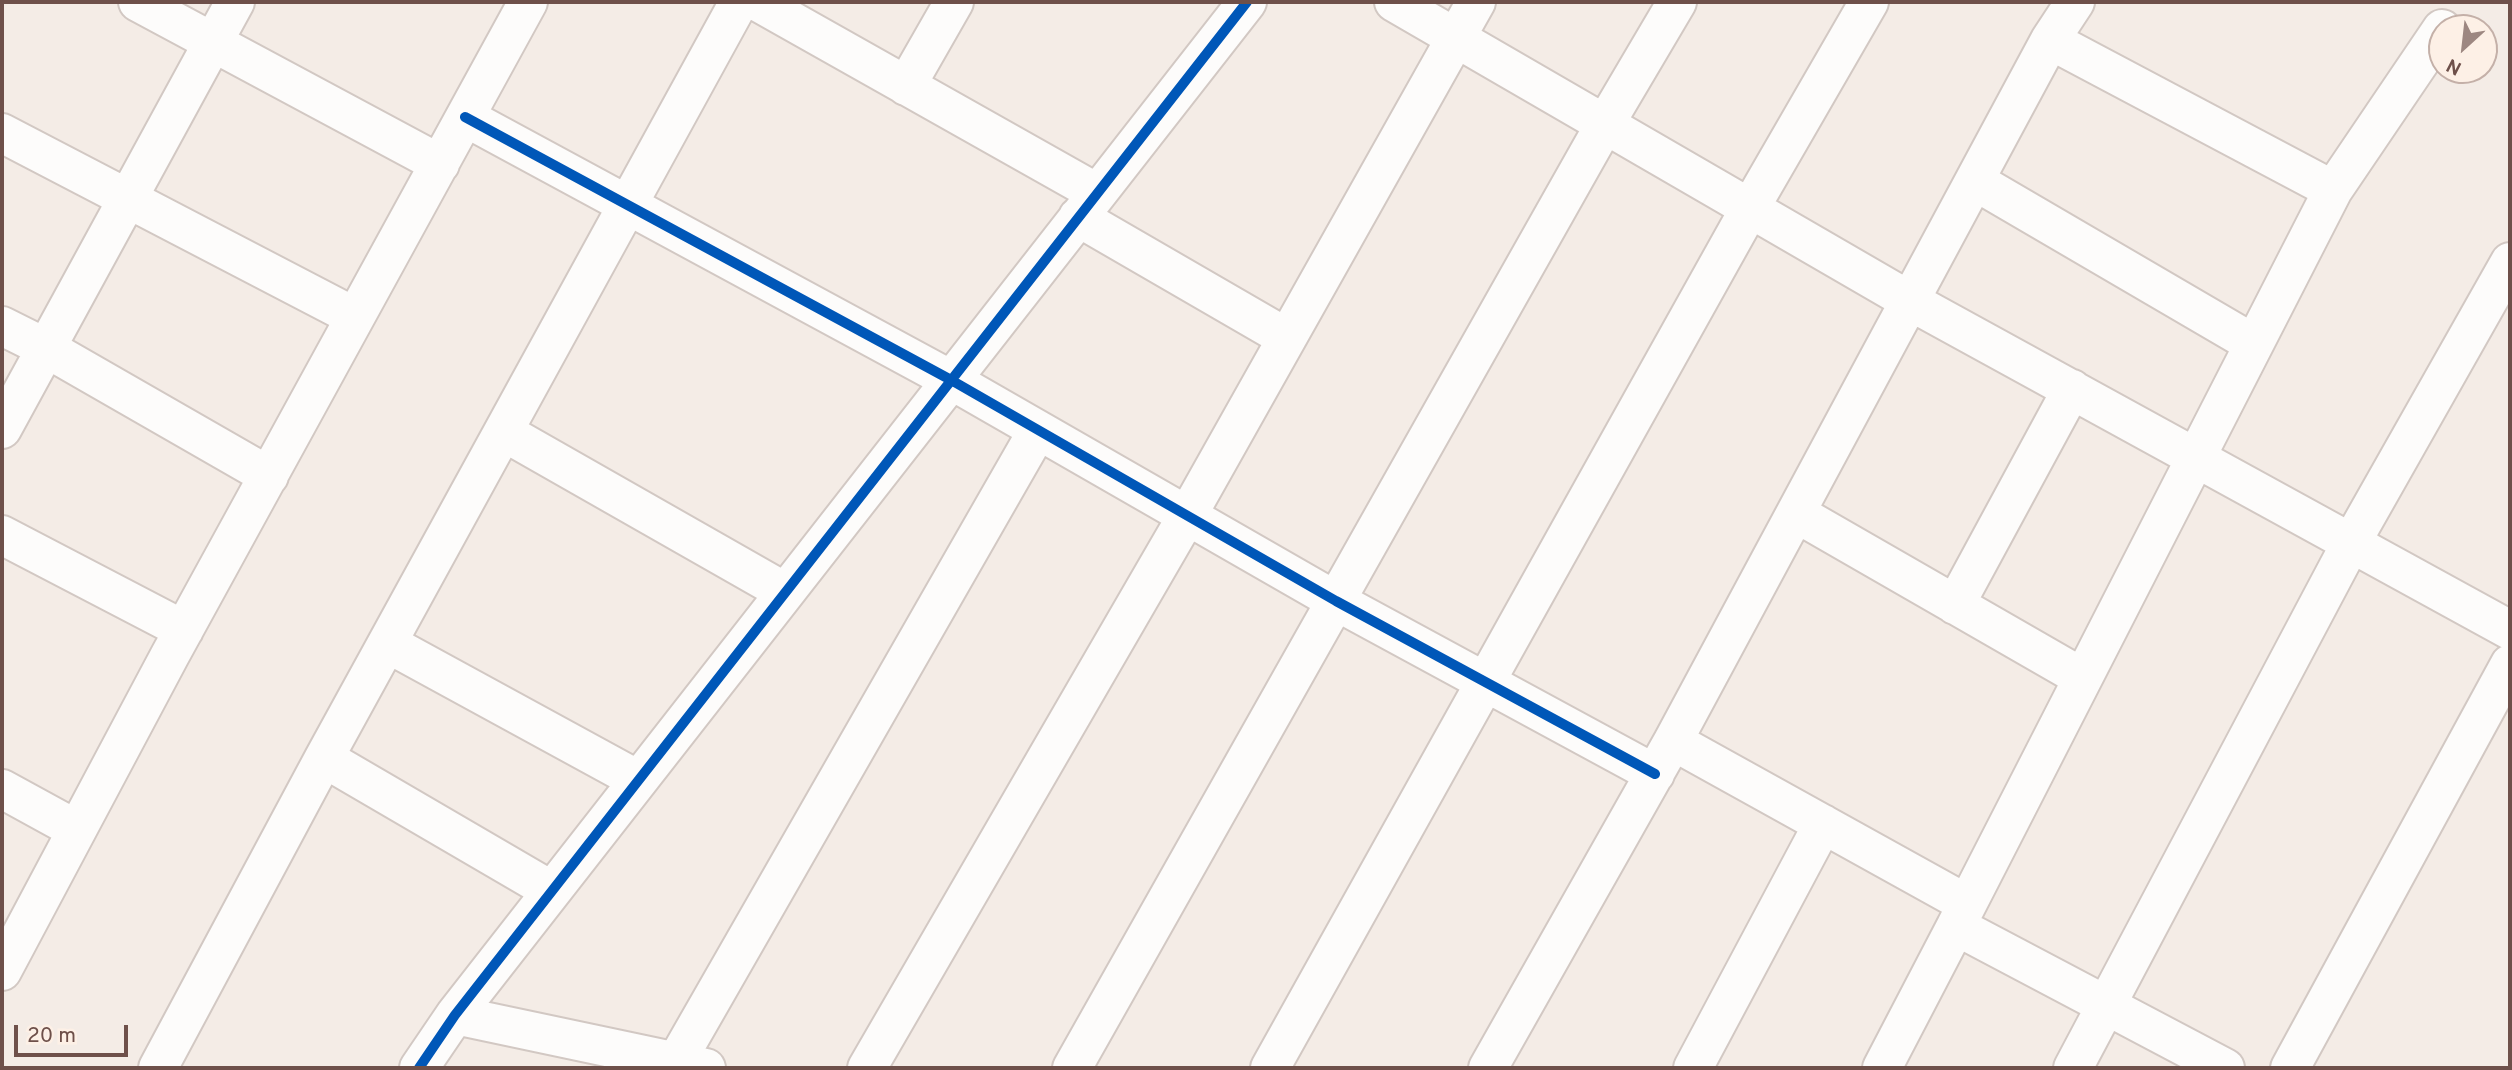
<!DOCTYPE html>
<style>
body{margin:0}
#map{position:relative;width:2512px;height:1070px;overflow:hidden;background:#f4ece6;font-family:Overpass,sans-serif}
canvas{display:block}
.frame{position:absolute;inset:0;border:4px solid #6e504a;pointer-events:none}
.north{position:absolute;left:2428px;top:14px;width:70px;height:70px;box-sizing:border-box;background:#fdf0e6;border:2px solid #c4b0a8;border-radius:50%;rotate:207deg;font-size:19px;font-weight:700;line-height:28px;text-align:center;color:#6e504a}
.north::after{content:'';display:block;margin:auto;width:24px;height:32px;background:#9d8781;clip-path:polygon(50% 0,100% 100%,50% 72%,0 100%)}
.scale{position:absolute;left:14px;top:1025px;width:114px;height:32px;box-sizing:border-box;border:4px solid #6e504a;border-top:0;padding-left:9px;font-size:21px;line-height:24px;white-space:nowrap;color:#6e504a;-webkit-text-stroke:5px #fdf0e6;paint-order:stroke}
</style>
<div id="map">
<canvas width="2512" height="1070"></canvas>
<div class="frame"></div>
<div class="north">N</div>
<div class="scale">20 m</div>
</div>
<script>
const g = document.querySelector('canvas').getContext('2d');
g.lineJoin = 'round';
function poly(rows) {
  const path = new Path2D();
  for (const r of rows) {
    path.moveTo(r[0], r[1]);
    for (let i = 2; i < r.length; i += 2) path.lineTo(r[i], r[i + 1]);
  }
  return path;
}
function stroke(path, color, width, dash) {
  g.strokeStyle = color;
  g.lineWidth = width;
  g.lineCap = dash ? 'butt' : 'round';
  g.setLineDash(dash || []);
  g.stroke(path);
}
const minor = poly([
 [138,2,440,164],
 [758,2,1097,193],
 [1394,2,1910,301,2510,630],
 [2050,40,2333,190],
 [906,86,954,2],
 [465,117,951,380,1336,601,1655,774],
 [2,133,355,317],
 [1975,181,2254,344],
 [1078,217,1287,338],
 [2,326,46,348,269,476],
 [2,429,235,2],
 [504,432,785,592],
 [1796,513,2083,678],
 [2,535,184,630],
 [1955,605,2072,389],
 [387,643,638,780],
 [1673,741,1967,904],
 [324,758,552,891],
 [2,789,77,830],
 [1956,926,2333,190,2442,29],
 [2,971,170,655,528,2],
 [455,1015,706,1068],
 [676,1062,1038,430],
 [158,1068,324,758,739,2],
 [419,1068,455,1015,1247,2],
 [867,1068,1187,516,1476,2],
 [1072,1068,1605,124,1677,2],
 [1270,1068,1750,208,1869,2],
 [1488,1068,1673,741,2050,40,2075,2],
 [1693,1068,1823,824],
 [1882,1068,1956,926,2225,1068],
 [2073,1068,2351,543,2510,262],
 [2290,1068,2510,664]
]);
const cycleway = poly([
 [465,117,951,380,1336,601,1655,774],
 [419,1068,455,1015,1247,2]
]);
stroke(minor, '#d2c8c3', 42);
stroke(minor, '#fdfcfb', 38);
stroke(cycleway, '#0057b8', 10);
</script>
